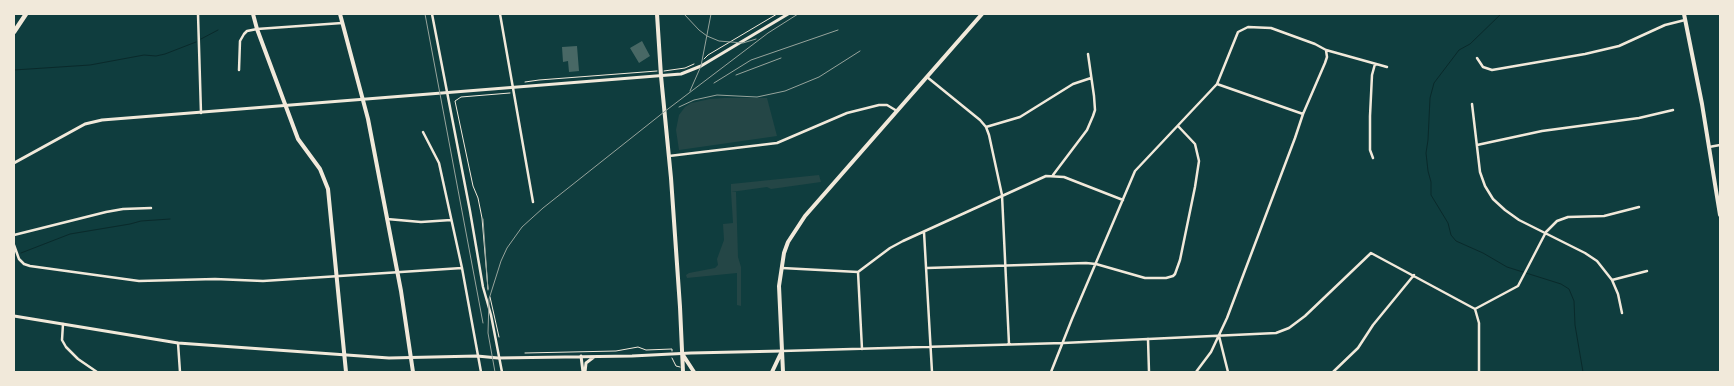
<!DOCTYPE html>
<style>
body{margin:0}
#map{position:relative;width:1734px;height:386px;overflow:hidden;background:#0f3d3e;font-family:Literata,serif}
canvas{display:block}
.frame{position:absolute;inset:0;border:15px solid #f1e9da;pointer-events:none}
</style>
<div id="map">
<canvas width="1734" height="386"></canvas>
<div class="frame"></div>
</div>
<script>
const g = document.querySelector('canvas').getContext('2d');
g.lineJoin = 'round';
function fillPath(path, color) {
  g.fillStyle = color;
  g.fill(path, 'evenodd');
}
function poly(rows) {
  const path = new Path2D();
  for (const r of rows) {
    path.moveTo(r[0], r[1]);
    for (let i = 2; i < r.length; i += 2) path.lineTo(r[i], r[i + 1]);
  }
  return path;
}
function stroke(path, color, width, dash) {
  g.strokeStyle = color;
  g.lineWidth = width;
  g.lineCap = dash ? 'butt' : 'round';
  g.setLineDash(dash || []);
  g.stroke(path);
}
const green = poly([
 [724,98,767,98,777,136,679,150,676,130,679,115,685,107,691,103,710,99],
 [819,175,821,182,771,189,767,187,731,192,731,184],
 [731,192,736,192,738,257,741,267,741,306,737,305,737,273,687,278,686,275,689,273,715,268,718,265,717,259,724,240,723,224,733,223]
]);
const stream = poly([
 [1501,14,1470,44,1459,50,1434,83,1430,98,1428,140,1426,153,1428,171,1431,182,1431,195,1448,223,1451,235,1456,241,1483,253,1507,267,1561,284,1569,289,1574,301,1575,325,1583,372],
 [201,39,218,30],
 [14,70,90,65,144,55,156,56,165,54,196,42],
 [21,253,70,234,130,224,141,221,170,219]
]);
const building = poly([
 [642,41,650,56,639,63,630,48],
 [577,46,579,71,569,72,568,61,563,62,562,47]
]);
const path = poly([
 [704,59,708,55,777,14],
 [664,71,685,68,694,64],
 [525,82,539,80,657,71],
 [488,289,482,218,478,198,473,186,455,101,461,97,510,93],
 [490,297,499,337],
 [525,353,616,351,638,347,646,350,672,349,672,351],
 [672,358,676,366,680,367]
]);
const minor = poly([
 [198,14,201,113],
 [432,14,470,211,483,287,491,315,502,372],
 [500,14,533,202],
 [1477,58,1483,67,1492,70,1585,54,1619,46,1665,25,1685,20],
 [239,70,240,41,244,34,247,31,257,29,342,23],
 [927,77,980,120,986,127,989,135,1002,195,1009,344],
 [1217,84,1303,114],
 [1472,104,1480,172,1485,186,1493,199,1505,210,1519,220,1585,253,1597,261,1612,280,1618,294,1622,313],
 [986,127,1020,117,1073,84,1091,78],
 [423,132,439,163,462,268,481,372],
 [1477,145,1542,131,1639,118,1673,110],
 [1709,147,1720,145],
 [669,156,777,143,847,113,879,105,887,105,897,111],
 [1373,158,1370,150,1370,116,1372,75,1375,64],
 [1053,175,1087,130,1093,116,1095,110,1094,96,1088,54],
 [387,219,421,222,451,220],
 [924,232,932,372],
 [14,235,106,212,123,209,151,208],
 [14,245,19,259,24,264,30,266,139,281,215,279,263,281,462,268],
 [782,268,858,272],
 [927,268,1086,263,1096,264,1145,278,1166,278,1173,276,1175,274,1180,260,1195,187,1199,161,1195,144,1178,126],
 [858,272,890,248,903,241,1046,176,1064,177,1123,200],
 [858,272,862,349],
 [1612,280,1647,271],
 [1475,309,1518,286,1546,232,1557,221,1568,217,1604,216,1639,207],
 [63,324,62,340,66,347,78,359,97,372],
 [1219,336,1228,372],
 [1148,339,1149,372],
 [178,343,180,372],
 [782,351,1063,343,1276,333,1289,328,1305,316,1371,253,1475,309,1479,323,1479,372],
 [1051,372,1072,319,1135,171,1217,84,1238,32,1248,27,1271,28,1315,44,1326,50,1387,67],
 [1196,372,1211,352,1227,318,1295,138,1303,114,1325,63,1327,57,1326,50],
 [1333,372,1358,348,1373,325,1414,275]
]);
const tertiary = poly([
 [14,163,85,124,102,120,681,74,701,66,788,14],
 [14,316,178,343,389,358,477,356,498,358,632,356,691,353,782,351],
 [581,356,583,372],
 [585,372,586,363,594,357]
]);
const secondary = poly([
 [657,14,661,76,671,178,680,307,683,372],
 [1684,14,1702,104,1720,215],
 [683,355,694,372],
 [772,372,781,353],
 [783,372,779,286,784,253,788,242,805,216,982,14]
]);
const primary = poly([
 [253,14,257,29,298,139,320,169,328,189,346,372],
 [340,14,368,119,401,291,413,372]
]);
const motorway = poly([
 [14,32,26,14]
]);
const rail = poly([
 [425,14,483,323],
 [684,14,699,30,707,36,719,41,743,43,756,39],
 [736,75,781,58],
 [714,83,751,60,838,30],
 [690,91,701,66,711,14],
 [679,107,694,100,717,95,757,97,785,91,819,77,860,51],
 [483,219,488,290],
 [495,372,488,333,489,299,501,261,507,248,522,227,543,208,664,112,768,33,798,14]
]);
fillPath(green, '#244646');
stroke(stream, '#0a2a2b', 1);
fillPath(building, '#486865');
stroke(path, '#f1e9da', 1);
stroke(minor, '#f1e9da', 2.5);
stroke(tertiary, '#f1e9da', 3);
stroke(secondary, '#f1e9da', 4);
stroke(primary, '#f1e9da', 4);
stroke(motorway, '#f1e9da', 4.5);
stroke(rail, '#97a49c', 1);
</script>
